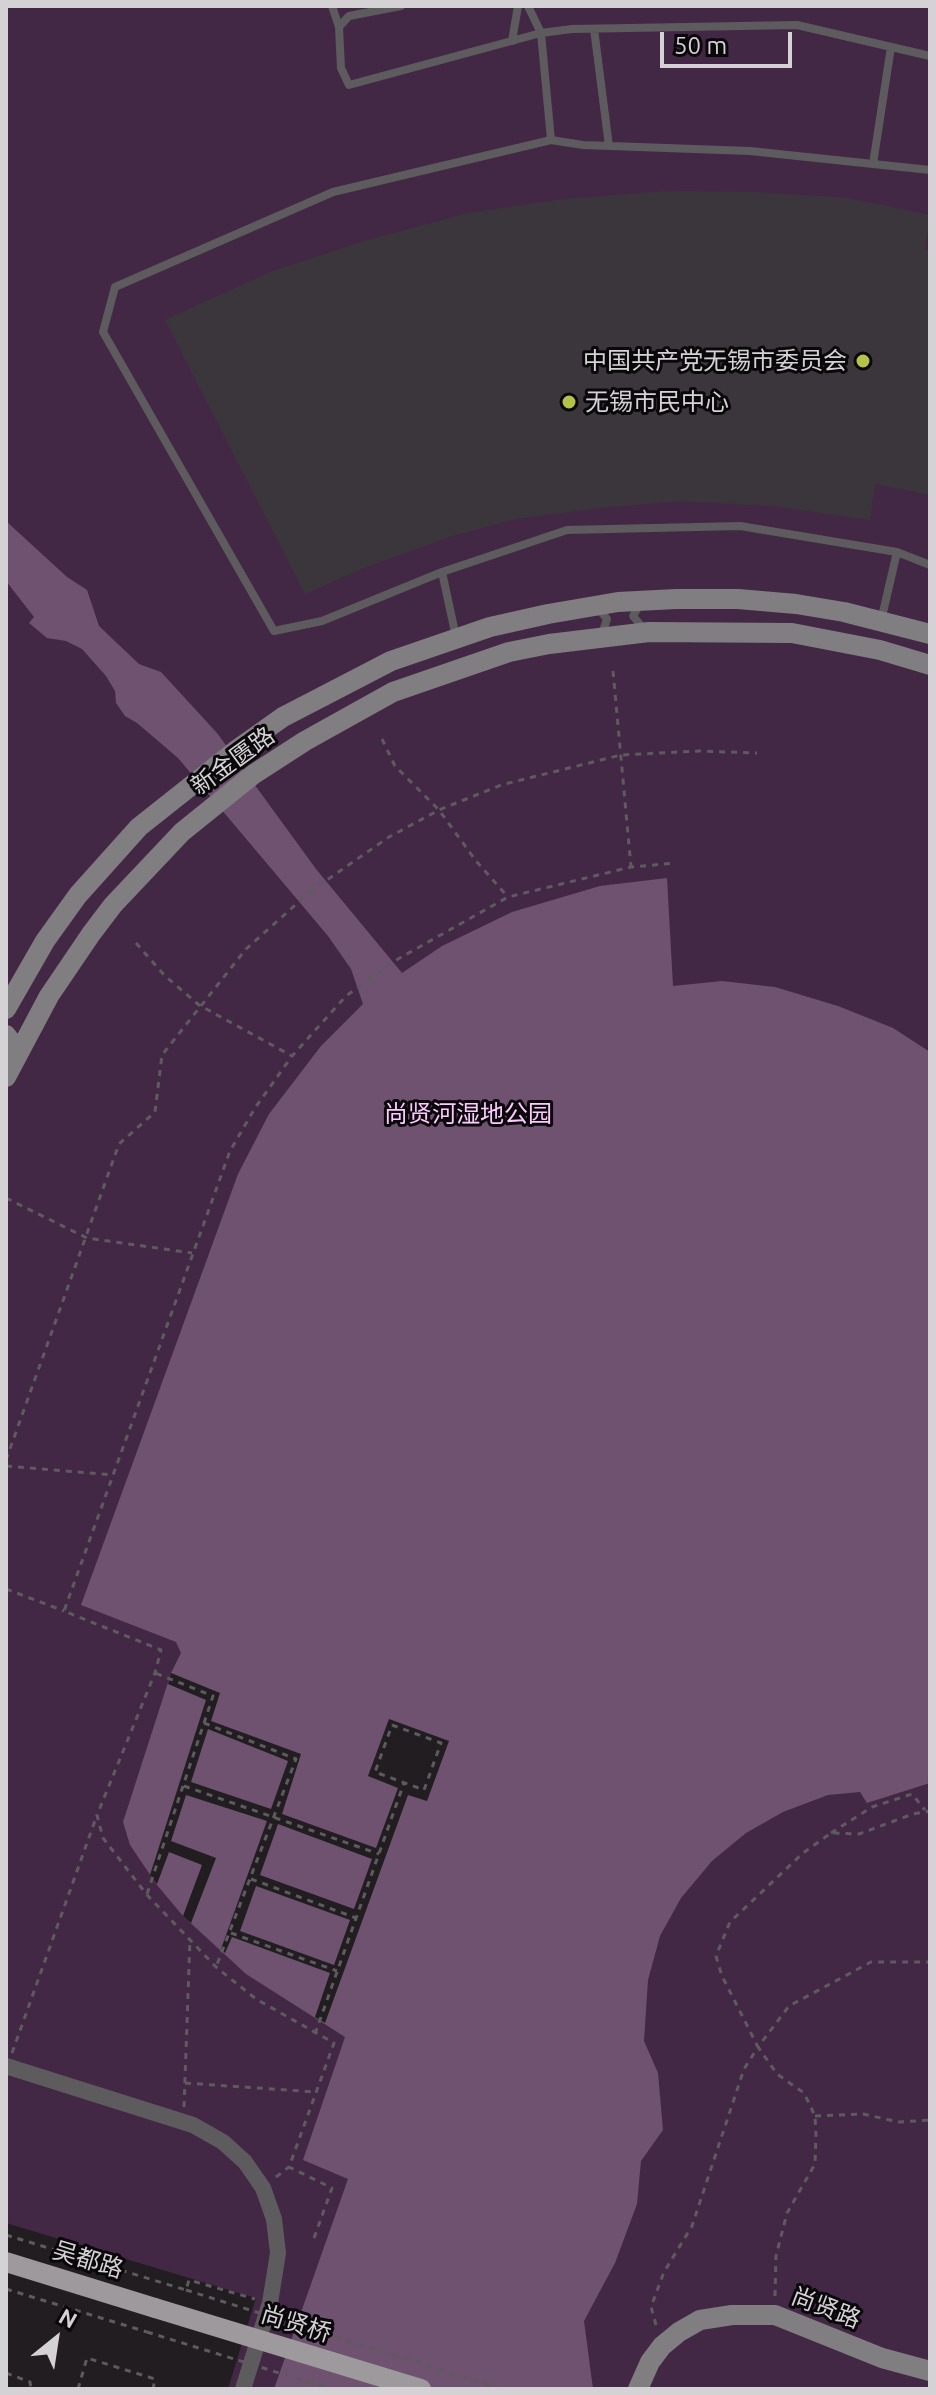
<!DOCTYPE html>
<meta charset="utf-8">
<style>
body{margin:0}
#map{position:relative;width:936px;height:2395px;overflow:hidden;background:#211d21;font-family:Ubuntu,sans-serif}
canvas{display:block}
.frame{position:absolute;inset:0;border:8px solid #d4d2d4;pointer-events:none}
.north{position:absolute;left:16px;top:2299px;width:80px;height:80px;-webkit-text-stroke:6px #0a080a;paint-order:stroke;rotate:30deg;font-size:22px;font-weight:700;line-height:32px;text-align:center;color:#d4d2d4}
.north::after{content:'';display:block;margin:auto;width:28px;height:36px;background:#d4d2d4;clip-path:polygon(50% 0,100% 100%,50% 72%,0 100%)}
.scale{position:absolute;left:660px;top:32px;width:132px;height:36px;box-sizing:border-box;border:4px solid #d4d2d4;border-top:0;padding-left:10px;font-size:24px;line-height:28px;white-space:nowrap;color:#d4d2d4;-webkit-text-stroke:6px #0a080a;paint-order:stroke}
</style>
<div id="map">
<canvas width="936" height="2395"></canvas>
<div class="frame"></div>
<div class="north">N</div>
<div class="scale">50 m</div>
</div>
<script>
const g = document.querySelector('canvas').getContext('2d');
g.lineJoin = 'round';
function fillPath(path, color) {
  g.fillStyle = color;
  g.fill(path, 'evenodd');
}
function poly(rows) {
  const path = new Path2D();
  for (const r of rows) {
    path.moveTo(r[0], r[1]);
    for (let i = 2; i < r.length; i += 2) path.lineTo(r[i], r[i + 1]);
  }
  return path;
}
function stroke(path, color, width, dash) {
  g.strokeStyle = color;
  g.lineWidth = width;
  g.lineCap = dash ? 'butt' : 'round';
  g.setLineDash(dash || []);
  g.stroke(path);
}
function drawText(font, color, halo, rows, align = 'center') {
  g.font = font + ' Ubuntu,"Noto Sans SC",sans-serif';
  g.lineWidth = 6;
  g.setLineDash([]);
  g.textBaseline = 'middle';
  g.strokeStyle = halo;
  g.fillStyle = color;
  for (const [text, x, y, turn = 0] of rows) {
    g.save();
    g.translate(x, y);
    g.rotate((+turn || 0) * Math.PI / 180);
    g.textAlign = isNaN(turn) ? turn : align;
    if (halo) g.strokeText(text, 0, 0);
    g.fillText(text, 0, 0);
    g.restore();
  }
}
const green = poly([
 [6,6,930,6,930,2389,228,2389,256,2298,6,2223]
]);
const water = poly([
 [6,521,67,577,87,590,99,626,139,664,161,672,217,733,316,869,402,973,442,946,512,912,600,886,667,878,673,986,722,981,775,987,838,1006,893,1028,930,1052,930,1783,867,1803,860,1792,828,1795,783,1812,746,1833,712,1861,681,1898,660,1936,648,1980,644,2041,658,2073,663,2130,641,2161,637,2204,615,2263,584,2321,593,2389,274,2389,348,2179,303,2160,345,2037,246,1974,183,1916,157,1885,130,1845,123,1822,171,1673,181,1653,176,1642,81,1605,238,1174,269,1114,321,1046,363,1004,351,969,328,936,178,758,137,723,125,716,116,703,115,691,106,676,82,649,66,641,47,638,29,623,34,617,6,581]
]);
const pier = poly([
 [171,1673,220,1693,211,1721,301,1754,282,1814,376,1848,398,1788,368,1776,389,1719,449,1741,427,1801,408,1795,325,2023,315,2017,330,1973,232,1937,225,1953,221,1949,267,1821,186,1795,171,1841,216,1858,191,1923,183,1916,202,1865,169,1852,157,1884,150,1875,206,1700,168,1684],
 [208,1729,288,1761,271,1809,191,1782],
 [278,1824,372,1859,354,1909,260,1875],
 [256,1886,350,1920,334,1965,240,1931]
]);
const building = poly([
 [666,191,756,192,847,198,930,215,925,250,930,251,930,495,875,484,870,520,773,506,680,501,600,508,516,519,452,536,359,570,305,594,165,320,270,272,364,241,468,213,563,199]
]);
const path = poly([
 [613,671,631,867],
 [382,739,395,766,439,810,476,861,508,897],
 [136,943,164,975,199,1005,292,1056],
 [6,1198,87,1238,192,1253],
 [6,1460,119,1144,155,1112,162,1055,246,949,311,891,389,837,439,810,501,785,621,755,699,751,757,753],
 [6,1466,113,1475],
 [6,1589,64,1611],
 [204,1723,296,1759,216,1967],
 [392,1725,441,1743,424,1790,375,1772,392,1725],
 [184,1786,379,1854],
 [831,1833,872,1807,912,1794,925,1810],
 [251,1879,356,1918],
 [147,1894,213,1696,155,1673],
 [231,1933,337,1971],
 [315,2034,404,1783],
 [12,2053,97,1815],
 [185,2083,316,2092],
 [184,2107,190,1939],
 [815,2116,863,2114,899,2122,930,2120],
 [276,2177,289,2167],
 [6,2235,186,2290,189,2280,255,2299],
 [314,2238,332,2188,289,2167,334,2043,256,1999,216,1967,147,1895,103,1838,97,1815,155,1673,161,1650,64,1611,230,1151,255,1108,292,1056,346,996,398,959,508,897,631,867,676,863],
 [6,2289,147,2332],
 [775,2296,776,2256,787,2213,815,2164,816,2134,815,2116,804,2093,777,2074,758,2047,789,2006,871,1962,930,1962],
 [656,2325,651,2307,664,2272,692,2226,744,2069,758,2047,722,1976,716,1956,730,1922,803,1853,831,1833,859,1834,913,1814,930,1811],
 [6,2373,30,2382,31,2389],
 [78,2389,87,2358,155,2379,153,2389]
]);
const lane = poly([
 [332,6,339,27,341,68,349,85,541,33,528,6],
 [339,27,349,16,401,6],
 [594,29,609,146],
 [512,41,518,6],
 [551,140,541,33,572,29,797,25,930,56],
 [873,164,891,47],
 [930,170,750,151,583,145,551,140,333,192,115,287,103,332,274,631,322,621,442,572,567,530,740,526,897,552,930,565],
 [442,572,456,637],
 [641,603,633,616,645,630],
 [598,608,607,619,601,637],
 [881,621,897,552]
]);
const street = poly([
 [6,2066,193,2125,223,2142,245,2162,263,2188,274,2219,278,2253,270,2303,243,2389]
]);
const secondary = poly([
 [6,1009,45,941,78,895,139,827,235,751,283,717,391,661,490,627,548,614,618,602,676,599,738,599,796,604,844,612,930,634],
 [6,1035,18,1051],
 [6,1077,49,996,91,934,113,905,182,832,254,774,305,741,393,692,509,652,549,644,649,632,792,633,880,650,930,665],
 [638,2389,650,2362,662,2346,679,2332,700,2320,732,2315,775,2315,882,2358,930,2371]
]);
const primary = poly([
 [6,2262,155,2308]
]);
const pathBridge = poly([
 [186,2290,502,2389],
 [147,2332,331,2389]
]);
const primaryBridge = poly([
 [155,2308,421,2389]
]);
const markers = [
 [863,361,8,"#b4c24a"],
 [569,402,8,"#b4c24a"]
];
const poiNames = [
 ["中国共产党无锡市委员会",847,361],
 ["无锡市民中心",585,402,"left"]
];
const streetNames = [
 ["新金匮路",233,761,-36],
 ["吴都路",88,2260,17],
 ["尚贤路",826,2308,21],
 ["尚贤桥",296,2324,17]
];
const parkNames = [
 ["尚贤河湿地公园",468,1114]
];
fillPath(green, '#432845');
fillPath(water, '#6f5170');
fillPath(pier, '#211d21');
fillPath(building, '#3b363b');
stroke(path, '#5e5b5e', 3, [6, 6]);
stroke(lane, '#5e5b5e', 8);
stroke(street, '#5e5b5e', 16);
stroke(secondary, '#817e81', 20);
stroke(primary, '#9d999d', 20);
stroke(pathBridge, '#5e5b5e', 3, [6, 6]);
stroke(primaryBridge, '#9d999d', 20);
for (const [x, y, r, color] of markers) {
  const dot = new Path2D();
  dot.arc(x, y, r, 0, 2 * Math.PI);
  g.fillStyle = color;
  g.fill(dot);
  stroke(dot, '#0a080a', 3);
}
drawText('24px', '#d4d2d4', '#0a080a', poiNames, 'right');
drawText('24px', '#d4d2d4', '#0a080a', streetNames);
drawText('24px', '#fdc9ff', '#0a080a', parkNames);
</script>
